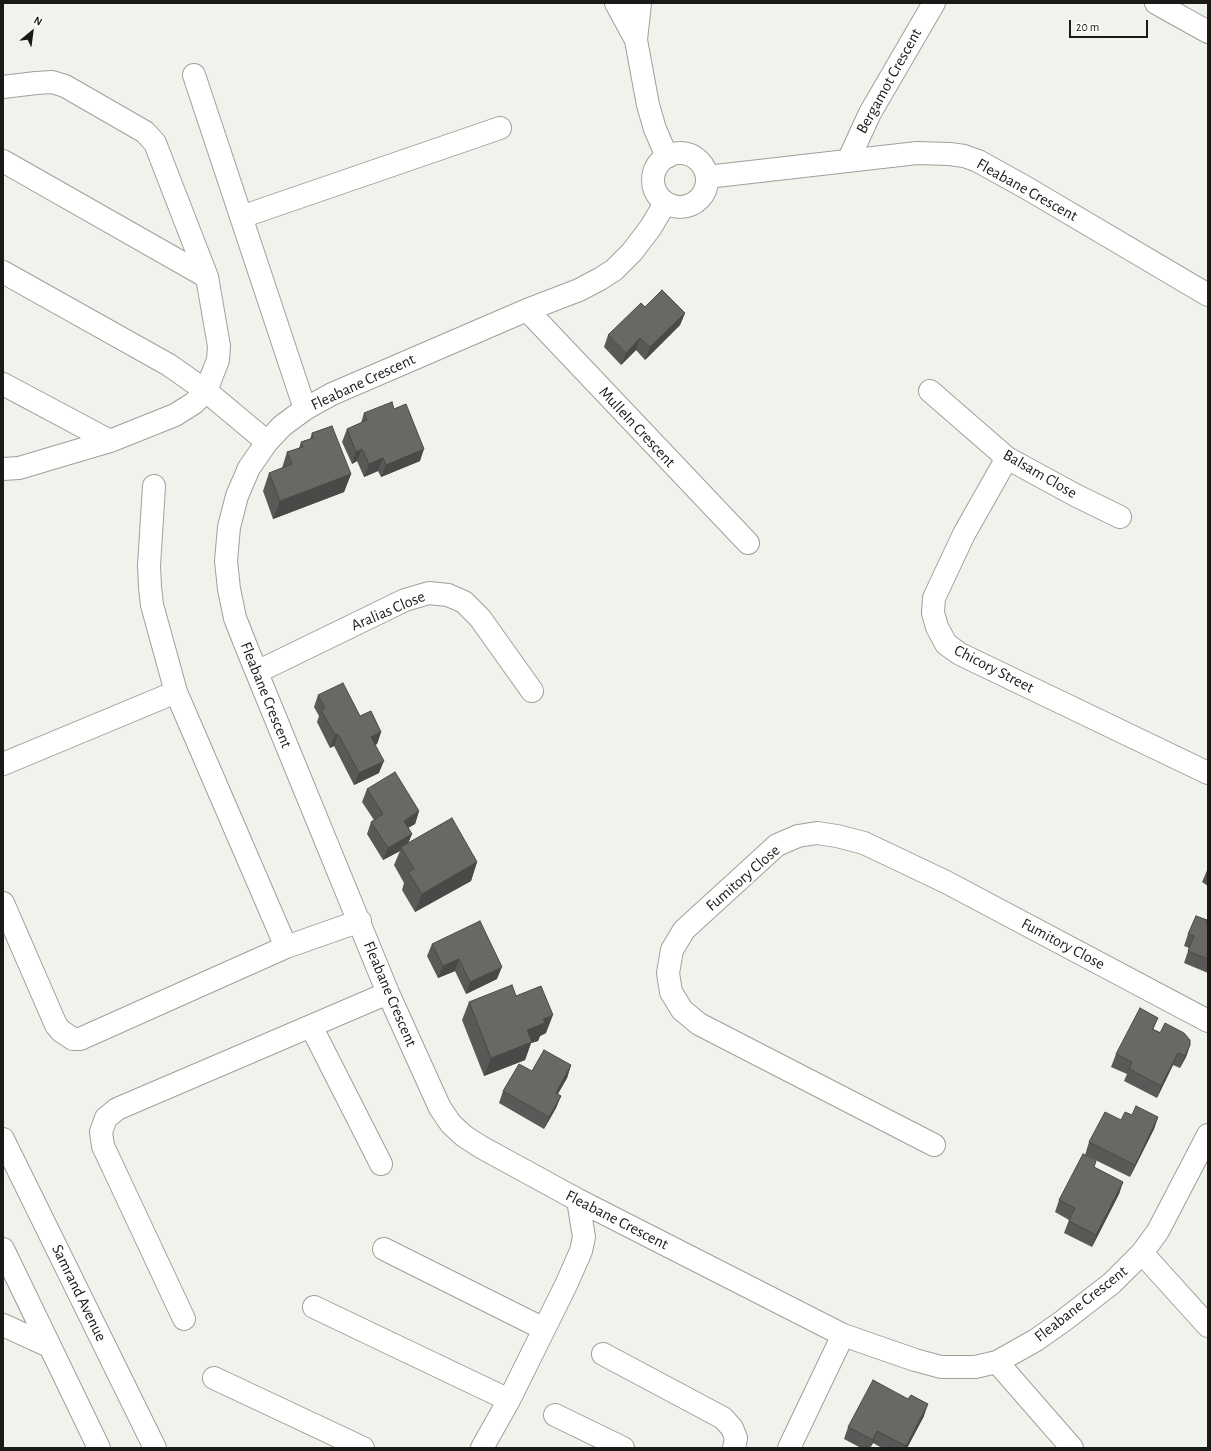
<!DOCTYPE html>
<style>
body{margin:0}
#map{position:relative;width:1211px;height:1451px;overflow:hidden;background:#f0f2ec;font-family:"Alegreya Sans",sans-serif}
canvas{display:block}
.frame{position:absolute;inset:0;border:4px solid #191a18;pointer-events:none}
.north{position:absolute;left:12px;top:12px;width:40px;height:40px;-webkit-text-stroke:3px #fff;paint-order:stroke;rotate:29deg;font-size:11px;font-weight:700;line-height:16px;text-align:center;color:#191a18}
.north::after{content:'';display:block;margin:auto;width:14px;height:18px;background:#191a18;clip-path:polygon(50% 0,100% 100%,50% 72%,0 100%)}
.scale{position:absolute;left:1069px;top:20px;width:79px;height:18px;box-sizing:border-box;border:2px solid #191a18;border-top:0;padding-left:5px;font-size:12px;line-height:14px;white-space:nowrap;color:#191a18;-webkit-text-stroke:3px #fff;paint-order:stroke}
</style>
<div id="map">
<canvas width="1211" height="1451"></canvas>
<div class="frame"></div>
<div class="north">N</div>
<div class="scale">20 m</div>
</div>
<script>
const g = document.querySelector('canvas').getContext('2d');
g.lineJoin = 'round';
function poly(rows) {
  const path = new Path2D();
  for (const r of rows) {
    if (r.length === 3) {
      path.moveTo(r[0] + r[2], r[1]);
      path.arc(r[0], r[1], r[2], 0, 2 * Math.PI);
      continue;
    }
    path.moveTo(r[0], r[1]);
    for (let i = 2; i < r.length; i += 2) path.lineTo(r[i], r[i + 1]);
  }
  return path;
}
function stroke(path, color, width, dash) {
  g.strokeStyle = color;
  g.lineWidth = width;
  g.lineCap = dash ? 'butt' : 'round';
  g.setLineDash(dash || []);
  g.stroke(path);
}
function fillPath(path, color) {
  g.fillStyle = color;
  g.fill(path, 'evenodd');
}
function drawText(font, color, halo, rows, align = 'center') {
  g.font = font + ' "Alegreya Sans",sans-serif';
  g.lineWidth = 4;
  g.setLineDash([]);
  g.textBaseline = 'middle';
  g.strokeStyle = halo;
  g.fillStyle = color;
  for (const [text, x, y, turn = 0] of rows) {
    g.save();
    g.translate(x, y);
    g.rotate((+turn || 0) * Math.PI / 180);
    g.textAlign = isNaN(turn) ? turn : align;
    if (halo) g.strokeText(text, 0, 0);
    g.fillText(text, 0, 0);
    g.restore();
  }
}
const minor = poly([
 [616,3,636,40,648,105,655,129,667,157],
 [1156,3,1208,32],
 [636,40,640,3],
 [194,75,305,409],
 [3,87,36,83,52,82,65,86,145,132,155,143,207,277,219,346,218,360,206,391,194,403,175,415,110,441,19,468,3,469],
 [680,180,27],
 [3,161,207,277],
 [848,161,870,113,934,3],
 [707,177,917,153,950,154,964,156,978,161,1025,187,1208,295],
 [665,203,651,227,632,252,614,270,600,279,579,290,527,310,332,394,305,409,282,426,267,442,249,468,237,496,229,527,226,561,229,589,235,618,248,651,388,993,440,1108,451,1124,464,1136,481,1147,578,1200,843,1335,915,1360,941,1367,975,1367,997,1362,1036,1340,1063,1321,1112,1283,1142,1253,1158,1231,1208,1135],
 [241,217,500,128],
 [3,272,169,365,206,391,267,442],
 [527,310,748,543],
 [3,384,110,441],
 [930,391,1007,458,1077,496,1120,517],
 [1007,458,964,534,934,598,933,613,937,627,946,644,960,654,1208,773],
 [154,486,149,566,150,587,152,605,176,692,286,947],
 [257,672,405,600,429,593,448,595,464,602,480,618,532,691],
 [3,764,176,692],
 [3,903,56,1025,61,1031,73,1039,80,1039,286,947,360,921],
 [311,1026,381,1164],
 [3,1139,155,1448],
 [934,1145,699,1024,682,1010,671,992,668,973,672,950,684,930,777,845,798,836,817,833,837,836,864,843,946,882,1208,1021],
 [3,1249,99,1448],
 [384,1249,544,1329],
 [1142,1253,1208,1326],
 [314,1307,509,1400],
 [184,1319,103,1146,101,1132,106,1118,117,1109,388,993],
 [3,1325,49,1346],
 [603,1354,723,1418,732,1428,736,1438,734,1448],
 [997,1362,1072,1448],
 [214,1378,363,1448],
 [555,1415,623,1448],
 [482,1448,509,1400,566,1285,581,1251,584,1237,578,1200],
 [789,1448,843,1335]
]);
const wall = poly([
 [645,307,685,313,680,325,645,360,636,350,621,365,604,347,608,335],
 [394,409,420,461,381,477,378,471,364,477,357,461,352,464,342,442,347,429,361,423,364,413],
 [312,433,351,474,344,492,273,519,263,491,269,473,282,468,287,452,299,448,301,442,310,439],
 [318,695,360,716,381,732,377,744,375,745,379,773,354,785,334,746,330,748,317,722,319,716,314,707],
 [367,789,419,811,415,824,408,828,412,834,408,843,477,862,471,881,415,912,402,890,404,883,394,865,400,851,383,860,367,834,371,822,374,820,362,802],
 [1208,868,1208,886,1202,882],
 [1206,924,1208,925,1208,973,1184,963,1189,948,1184,946,1188,934],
 [432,944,497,979,466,994,455,971,438,978,427,956],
 [516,996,546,1033,540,1036,538,1041,531,1043,525,1060,484,1076,462,1020,469,1002],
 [1153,1029,1190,1045,1186,1057,1180,1068,1173,1065,1157,1098,1124,1081,1127,1074,1111,1067,1116,1054],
 [571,1065,567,1078,558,1094,561,1096,556,1108,544,1129,499,1103,503,1091,532,1071],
 [1132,1115,1158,1117,1154,1129,1130,1177,1085,1155,1089,1142,1121,1120],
 [1094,1167,1123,1182,1119,1194,1092,1247,1064,1233,1069,1220,1055,1212,1059,1200],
 [924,1416,907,1448,882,1448,873,1443,870,1448,861,1448,844,1439,848,1427]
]);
const shadedWall = poly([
 [685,313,680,325,645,360,650,347],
 [640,338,636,350,621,365,626,353],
 [362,449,357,461,352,464,356,452],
 [424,449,420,461,381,477,386,465],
 [383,458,378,471,364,477,369,464],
 [351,474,344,492,273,519,280,501],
 [381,732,377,744,367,749,371,737],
 [338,734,334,746,330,748,335,735],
 [384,761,379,773,354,785,359,773],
 [419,811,415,824,399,833,404,821],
 [412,834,407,846,401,847,400,851,383,860,388,848],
 [477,862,471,881,415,912,422,894],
 [459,959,455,971,438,978,443,966],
 [502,967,497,979,466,994,470,982],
 [553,1015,546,1033,540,1036,538,1041,531,1043,525,1060,484,1076,491,1058,527,1030,543,1019],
 [1158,1018,1153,1030,1152,1029],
 [1190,1045,1186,1057,1180,1068,1185,1056],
 [1178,1053,1173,1065,1157,1098,1161,1086],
 [571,1065,567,1078,551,1105,556,1093],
 [561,1096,556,1108,544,1129,549,1117],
 [1158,1117,1154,1129,1130,1177,1135,1165],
 [1123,1182,1119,1194,1092,1247,1096,1235],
 [928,1404,924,1416,907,1448,905,1448],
 [877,1431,873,1443,870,1448,873,1440]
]);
const building = poly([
 [662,290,685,313,650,347,640,338,626,353,608,335,641,303,645,307,662,290],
 [392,402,394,409,406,404,424,449,386,465,383,458,369,464,362,449,356,452,347,429,367,420,364,413,392,402],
 [332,426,351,474,280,501,269,473,292,464,287,452,303,447,301,442,313,438,312,433,332,426],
 [343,683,360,716,371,711,381,732,371,737,384,761,359,773,338,734,335,735,321,710,325,708,318,695,343,683],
 [395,772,419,811,404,821,412,834,388,848,371,822,383,814,367,789,395,772],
 [452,818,477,862,422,894,408,872,414,869,401,847,452,818],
 [1196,916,1207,920,1206,924,1208,925,1208,959,1188,951,1194,936,1188,934,1196,916],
 [480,921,502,967,470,982,459,959,443,966,432,944,480,921],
 [512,985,516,996,541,986,553,1015,543,1019,545,1023,527,1030,532,1042,491,1058,469,1002,512,985],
 [1140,1008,1158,1018,1152,1029,1160,1033,1165,1023,1184,1033,1190,1040,1190,1045,1185,1056,1178,1053,1161,1086,1129,1069,1132,1062,1116,1054,1140,1008],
 [544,1050,571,1065,556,1093,561,1096,549,1117,503,1091,519,1064,532,1071,544,1050],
 [1136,1106,1158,1117,1135,1165,1089,1142,1105,1112,1121,1120,1125,1112,1132,1115,1136,1106],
 [1083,1154,1096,1161,1094,1167,1123,1182,1096,1235,1069,1221,1075,1208,1059,1200,1083,1154],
 [873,1380,908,1399,911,1395,928,1404,906,1446,877,1431,873,1440,848,1427,873,1380]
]);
const streetNames = [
 ["Bergamot Crescent",889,81,-61],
 ["Fleabane Crescent",1027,190,29],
 ["Fleabane Crescent",363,382,-25],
 ["MulleIn Crescent",637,427,47],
 ["Balsam Close",1040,474,30],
 ["Aralias Close",388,611,-23],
 ["Chicory Street",994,669,27],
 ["Fleabane Crescent",266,695,68],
 ["Fumitory Close",743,878,-41],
 ["Fumitory Close",1063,944,28],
 ["Fleabane Crescent",390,994,67],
 ["Fleabane Crescent",617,1220,27],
 ["Samrand Avenue",79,1293,64],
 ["Fleabane Crescent",1081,1304,-38]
];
stroke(minor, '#9fa09b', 24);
stroke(minor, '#fff', 22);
fillPath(wall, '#595a57');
fillPath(shadedWall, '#494a47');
fillPath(building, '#686965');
stroke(building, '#494a47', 1);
drawText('16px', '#191a18', '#fff', streetNames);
</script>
